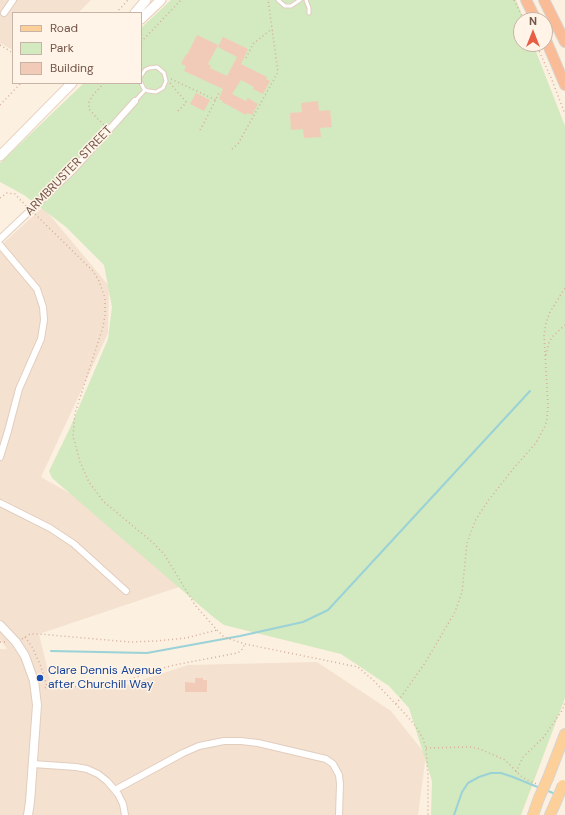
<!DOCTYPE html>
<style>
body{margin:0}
#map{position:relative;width:565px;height:815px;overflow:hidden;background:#fcf0e0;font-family:"DM Sans",sans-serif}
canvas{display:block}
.legend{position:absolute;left:12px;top:12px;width:130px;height:72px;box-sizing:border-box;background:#fff4e7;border:1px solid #c7b4a7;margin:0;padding:5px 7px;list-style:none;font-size:12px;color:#735448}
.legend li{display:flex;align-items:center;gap:8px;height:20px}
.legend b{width:20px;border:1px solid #c7b4a7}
.north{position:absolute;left:513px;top:12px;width:40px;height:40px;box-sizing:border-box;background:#fff4e7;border:1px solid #c7b4a7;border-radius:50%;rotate:0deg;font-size:11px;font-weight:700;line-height:16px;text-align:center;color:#735448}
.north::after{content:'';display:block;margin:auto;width:14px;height:18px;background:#e85d44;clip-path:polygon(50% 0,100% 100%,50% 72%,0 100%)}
</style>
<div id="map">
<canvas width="565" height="815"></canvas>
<ul class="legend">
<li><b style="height:5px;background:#fcd098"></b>Road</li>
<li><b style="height:11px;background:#d3e9bf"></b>Park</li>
<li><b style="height:11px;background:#f2cbb8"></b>Building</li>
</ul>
<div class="north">N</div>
</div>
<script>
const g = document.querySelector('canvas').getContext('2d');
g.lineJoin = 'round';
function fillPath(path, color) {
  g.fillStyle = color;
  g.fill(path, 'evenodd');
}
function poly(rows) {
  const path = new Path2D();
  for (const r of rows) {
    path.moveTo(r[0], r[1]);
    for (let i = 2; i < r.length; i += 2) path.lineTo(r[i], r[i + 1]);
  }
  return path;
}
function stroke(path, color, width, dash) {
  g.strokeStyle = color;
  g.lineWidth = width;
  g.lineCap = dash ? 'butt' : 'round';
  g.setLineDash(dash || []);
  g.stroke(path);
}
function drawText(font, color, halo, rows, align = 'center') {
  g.font = font + ' "DM Sans",sans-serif';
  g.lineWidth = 3;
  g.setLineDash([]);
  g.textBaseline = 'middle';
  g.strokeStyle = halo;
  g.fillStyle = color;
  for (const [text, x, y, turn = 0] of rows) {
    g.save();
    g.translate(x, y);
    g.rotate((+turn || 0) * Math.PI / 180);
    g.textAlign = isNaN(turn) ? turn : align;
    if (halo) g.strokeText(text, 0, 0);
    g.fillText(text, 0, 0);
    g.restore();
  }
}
const residential = poly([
 [0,0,91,0,78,13,13,13,13,50,0,43],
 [43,207,109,286,108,333,41,477,131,528,182,586,39,634,52,688,123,686,188,665,317,662,391,711,426,755,418,815,0,815,0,649,7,649,0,639,0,246]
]);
const green = poly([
 [171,0,516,0,524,20,521,20,521,44,533,44,565,126,565,698,521,815,431,815,432,781,409,708,389,686,341,654,224,625,212,616,52,478,49,471,70,428,108,339,112,307,104,265,66,227,24,195,0,182,0,163,84,83,141,83,141,28]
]);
const stream = poly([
 [51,651,147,653,240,636,303,622,328,610,530,391],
 [546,790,555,794],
 [454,815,462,792,468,783,479,777,491,773,501,773,513,777,540,788]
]);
const building = poly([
 [197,35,218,45,208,64,211,66,210,68,227,76,237,57,218,47,223,37,248,49,241,64,267,77,266,79,270,81,263,94,253,89,254,87,241,80,232,94,246,101,248,98,258,104,252,115,247,113,246,115,222,102,223,101,219,99,223,89,184,71,186,66,181,64,186,54,187,55],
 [196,93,210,100,204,111,190,104],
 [318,101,319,111,330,110,332,127,320,128,321,137,304,138,303,129,291,130,290,113,302,112,301,103],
 [195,678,203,678,203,680,207,680,207,692,185,692,185,682,195,683]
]);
const path = poly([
 [514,0,524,20],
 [116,13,128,0],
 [141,42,181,0],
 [536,44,552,80,565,114],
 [0,45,13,53],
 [246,58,253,44,269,31,273,31],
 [171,79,216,100],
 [104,83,93,95,89,102,89,109,96,117,104,125],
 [170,83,186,102,185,104,177,112],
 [0,105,21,83],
 [200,130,204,123,220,91],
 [232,149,238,144,278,72,268,0],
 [0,198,7,193,15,194,26,206],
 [35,214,93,271,99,281,105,298,105,315,103,327,75,413,73,436,80,462,89,482,103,501,151,541,164,554,195,605,217,630,224,637,245,644,358,667,373,680,408,717,417,728,423,739,426,748,428,776,428,815],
 [546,355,549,343,552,337,565,325],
 [25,637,32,647,40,664,47,686,43,690],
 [22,639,30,634,39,634,130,642,156,641,186,638,217,630],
 [0,642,5,642],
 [47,686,86,687,120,683,153,671,174,665,237,653,241,651,245,644],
 [396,704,425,663,455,612,462,592,467,543,476,519,488,501,513,469,536,443,545,426,547,419,548,406,544,335,546,323,550,312,565,288],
 [426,748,471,747,480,749,505,760,521,776,527,780,537,784],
 [516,772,523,757,543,738,563,709,565,702]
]);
const service = poly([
 [278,0,285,6,291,6,300,0],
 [306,0,309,8,309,13],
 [141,83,144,89,148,91,156,92,163,88,166,81,164,73,157,67,149,68,145,70,141,76],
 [135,101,145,90]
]);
const minor = poly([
 [4,13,13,0],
 [0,239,73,170,135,101],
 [0,245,37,289,43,307,44,320,41,339,19,389,8,431,0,457],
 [0,503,50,528,74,544,126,591],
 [33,764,76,767,87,769,98,774,107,781,118,794,123,804,125,815],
 [115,790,183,753,199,746,224,741,241,741,258,743,326,759,333,764,339,775,340,784,339,815]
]);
const tertiary = poly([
 [0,625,16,642,25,656,34,681,37,705,30,802,28,815]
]);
const secondary = poly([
 [135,13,146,0],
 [141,19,161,0],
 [0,156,72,83]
]);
const primary = poly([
 [548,778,565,734],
 [533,815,539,798],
 [550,815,555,804]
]);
const trunk = poly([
 [526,0,536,20],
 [544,0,565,42],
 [545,38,565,85]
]);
const primaryBridge = poly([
 [539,798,548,778],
 [555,804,563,785]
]);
const markers = [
 [40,678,4,"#1a4fb4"]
];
const streetNames = [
 ["ARMBRUSTER STREET",69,171,-46]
];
const transitNames = [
 ["Clare Dennis Avenue",48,671],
 ["after Churchill Way",48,685]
];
fillPath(residential, '#f4e1cf');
fillPath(green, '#d3e9bf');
stroke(stream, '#9bd2d7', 2);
fillPath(building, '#f2cbb8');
stroke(service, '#e2cdbf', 5);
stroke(minor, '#e2cdbf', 8);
stroke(tertiary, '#e2cdbf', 10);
stroke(secondary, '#e7cebc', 11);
stroke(primary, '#dbd3cf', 12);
stroke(trunk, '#dbd3cf', 12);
stroke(path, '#d6ae9b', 1.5, [1, 3]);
stroke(service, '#fff', 3);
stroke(minor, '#fff', 6);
stroke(tertiary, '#fff', 8);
stroke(secondary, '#fff', 9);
stroke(primary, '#fcd098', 10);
stroke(trunk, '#fabc97', 10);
stroke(primaryBridge, '#dbd3cf', 12, []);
stroke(primaryBridge, '#fcd098', 10);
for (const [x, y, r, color] of markers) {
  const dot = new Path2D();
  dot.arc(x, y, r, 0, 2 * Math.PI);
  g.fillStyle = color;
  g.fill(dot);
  stroke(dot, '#fff4e7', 1.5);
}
drawText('12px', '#735448', '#fff4e7', streetNames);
drawText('12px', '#164399', '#fff4e7', transitNames, 'left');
</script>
